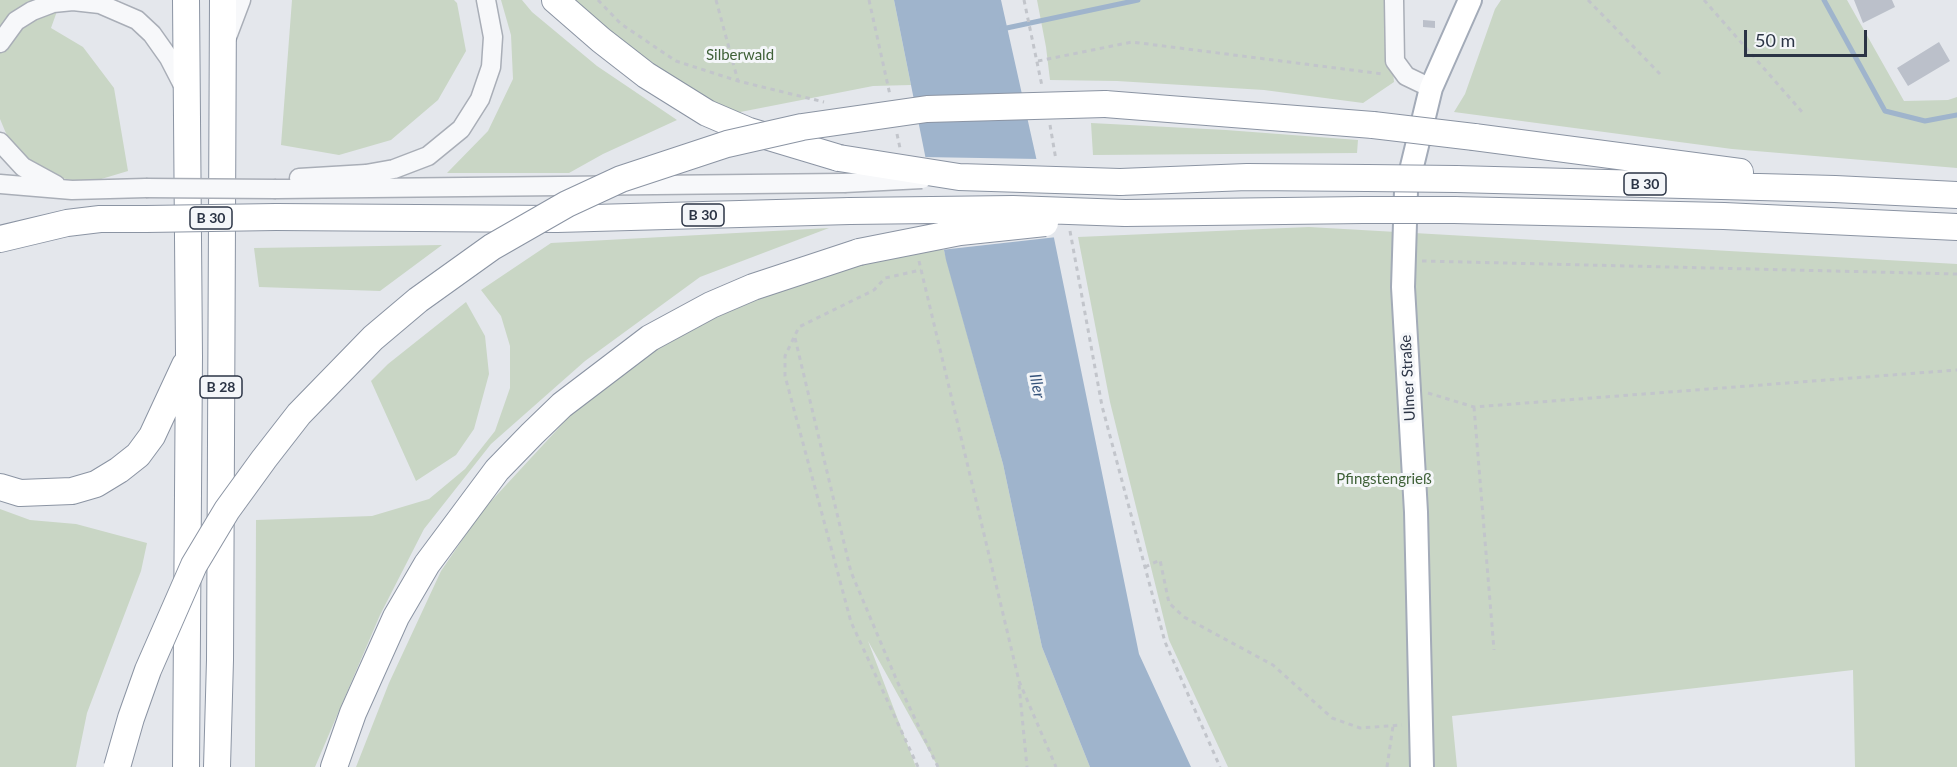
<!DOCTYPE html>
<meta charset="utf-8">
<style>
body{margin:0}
#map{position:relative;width:1957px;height:767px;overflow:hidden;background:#e4e7ec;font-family:Lato,sans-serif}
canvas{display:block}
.scale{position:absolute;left:1744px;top:30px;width:123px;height:27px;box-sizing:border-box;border:3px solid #2b3445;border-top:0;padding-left:8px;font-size:18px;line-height:21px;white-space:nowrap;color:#2b3445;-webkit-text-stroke:4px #f4f6f9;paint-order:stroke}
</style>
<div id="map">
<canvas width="1957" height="767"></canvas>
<div class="scale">50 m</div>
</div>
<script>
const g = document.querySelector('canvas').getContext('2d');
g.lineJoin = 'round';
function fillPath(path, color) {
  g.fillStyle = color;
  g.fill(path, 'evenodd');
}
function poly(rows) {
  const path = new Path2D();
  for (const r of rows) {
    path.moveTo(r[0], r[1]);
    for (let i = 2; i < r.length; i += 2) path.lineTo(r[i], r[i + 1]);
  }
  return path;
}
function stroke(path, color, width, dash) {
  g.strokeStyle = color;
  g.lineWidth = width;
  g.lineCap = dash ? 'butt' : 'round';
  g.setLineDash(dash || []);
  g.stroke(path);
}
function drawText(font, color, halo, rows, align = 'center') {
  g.font = font + ' Lato,sans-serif';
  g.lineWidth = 6;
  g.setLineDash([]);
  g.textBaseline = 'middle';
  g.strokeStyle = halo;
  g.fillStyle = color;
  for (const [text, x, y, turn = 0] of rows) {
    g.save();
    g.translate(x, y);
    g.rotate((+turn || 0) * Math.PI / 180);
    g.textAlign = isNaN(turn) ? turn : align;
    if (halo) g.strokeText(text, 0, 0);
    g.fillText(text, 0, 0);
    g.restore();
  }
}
const green = poly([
 [0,0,61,0,51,28,83,47,114,88,128,171,88,183,44,175,13,150,0,119],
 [292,0,454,0,457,3,466,51,438,100,391,140,339,155,281,145],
 [501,0,522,0,532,12,597,66,677,120,603,154,569,173,447,173,488,131,513,79,511,35],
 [575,0,894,0,911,85,873,86,725,115,599,24],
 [1037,0,1393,0,1391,49,1394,82,1363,103,1264,90,1117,81,1050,80,1046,47],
 [1501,0,1847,0,1904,101,1948,100,1957,97,1957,168,1732,149,1454,112,1465,94,1495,9],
 [1091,123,1226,130,1358,140,1357,153,1093,155],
 [1309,227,1957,264,1957,767,1855,767,1853,670,1452,716,1457,767,1228,767,1169,640,1110,402,1078,237],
 [829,228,700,277,585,361,491,444,424,529,380,615,315,767,255,767,256,520,372,516,429,499,465,469,495,431,510,388,510,346,501,316,481,290,551,243],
 [442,245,380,291,259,287,254,248],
 [943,247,1003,464,1042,647,1090,767,938,767,868,641,916,767,356,767,389,683,441,571,482,511,579,406,670,340,771,291,846,265],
 [466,302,485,336,489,374,474,429,456,455,416,481,371,381,388,364],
 [0,509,30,520,76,524,147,543,141,571,87,713,76,767,0,767]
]);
const water = poly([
 [894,0,1001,0,1054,238,1139,654,1191,767,1090,767,1042,647,1003,464,946,260]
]);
const pier = poly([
 [922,157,1039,159,1057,237,941,250]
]);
const stream = poly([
 [1824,0,1885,111,1925,121,1957,115],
 [1002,29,1138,0]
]);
const building = poly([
 [1854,0,1892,0,1895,7,1863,23],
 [1423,20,1435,21,1435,28,1423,27],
 [1939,42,1950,61,1908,86,1897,68]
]);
const path = poly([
 [598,0,621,24,676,61,738,81,824,102],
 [716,0,738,81],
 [869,0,890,95],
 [1024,0,1042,86],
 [1588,0,1660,74],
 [1704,0,1803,113],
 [1038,61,1132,42,1383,74],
 [1050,125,1056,160],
 [897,134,900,148],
 [1070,231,1102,406,1165,642,1220,767],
 [919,261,1019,681,1056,767],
 [1422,261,1957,274],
 [795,338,851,572,897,681,938,767],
 [1428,393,1474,407,1957,370],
 [1474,407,1494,650],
 [1145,567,1160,560,1169,603,1184,617,1273,665,1332,718,1360,728,1402,725],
 [1019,685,1027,767],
 [918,767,851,622,785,376,785,356,799,327,874,290,885,278,921,270],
 [1387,767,1393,726]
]);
const minor = poly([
 [1394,0,1395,61,1406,76,1431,88],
 [227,37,241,0],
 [0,43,16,21,32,11,53,3,73,1,100,4,137,20,152,34,169,58,185,89],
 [0,142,23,167,56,185],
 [299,178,366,174,394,169,428,156,461,129,480,99,491,67,493,37,486,0],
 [0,184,72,190,146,188],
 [276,189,844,183]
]);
const major = poly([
 [1422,767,1416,512,1403,287,1406,191,1431,88,1470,0]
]);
const highway = poly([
 [186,0,189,356,186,767],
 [555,0,601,40,646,75,707,113,749,131,839,158],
 [1105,104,1373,125],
 [1474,137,1740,172],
 [1456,179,1835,189,1957,195],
 [1120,182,1247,177,1367,178],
 [1454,210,1724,216,1957,227],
 [1125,213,1363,210],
 [276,217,557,219,850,211],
 [0,239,67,223,100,219,146,219],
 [0,487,20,493,72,491,96,484,119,470,138,455,152,436,185,365],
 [217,767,220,660,223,0],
 [334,767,353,713,396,617,427,564,497,470,532,434,562,405,650,338,711,305,753,287,859,252]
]);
const minorBridge = poly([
 [844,183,922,179],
 [146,188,276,189]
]);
const highwayBridge = poly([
 [1373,125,1474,137],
 [839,158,959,177,1120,182],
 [1367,178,1456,179],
 [1363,210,1454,210],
 [850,211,1013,209,1125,213],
 [146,219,276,217],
 [859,252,960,232,1045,223],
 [117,767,131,718,148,670,194,565,227,510,264,459,299,414,373,338,418,300,492,247,567,204,621,179,727,144,802,127,927,109,1105,104]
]);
const shields = [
 [1645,184,42],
 [703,215,42],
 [211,218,42],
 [221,387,42]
];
const shieldNames = [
 ["B 30",1645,184],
 ["B 30",703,215],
 ["B 30",211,218],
 ["B 28",221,387]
];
const parkNames = [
 ["Silberwald",740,55],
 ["Pfingstengrieß",1384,479]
];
const streetNames = [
 ["Ulmer Straße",1408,378,-93]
];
const waterNames = [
 ["Iller",1037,386,78]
];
fillPath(green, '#c9d6c5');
fillPath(water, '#9fb4cc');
fillPath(pier, '#e4e7ec');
stroke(stream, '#9fb4cc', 5);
fillPath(building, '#bbc0ca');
stroke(minor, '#a9aeb7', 21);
stroke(major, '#a3abb8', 26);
stroke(highway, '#8b94a3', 28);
stroke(path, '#c2c5cb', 3, [4.5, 4.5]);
stroke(minor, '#f7f8fa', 18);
stroke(major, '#fff', 22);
stroke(highway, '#fff', 26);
stroke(minorBridge, '#a9aeb7', 21, []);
stroke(highwayBridge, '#8b94a3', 28, []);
stroke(minorBridge, '#f7f8fa', 18);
stroke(highwayBridge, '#fff', 26);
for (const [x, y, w] of shields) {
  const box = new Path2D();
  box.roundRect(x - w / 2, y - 11, w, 22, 4.5);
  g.fillStyle = '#f4f6f9';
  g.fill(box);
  stroke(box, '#2b3445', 1.5);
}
drawText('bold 14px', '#2b3445', null, shieldNames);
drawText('15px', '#3f6138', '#f4f6f9', parkNames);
drawText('15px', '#2b3445', '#f4f6f9', streetNames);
drawText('italic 16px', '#34527a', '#f4f6f9', waterNames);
</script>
